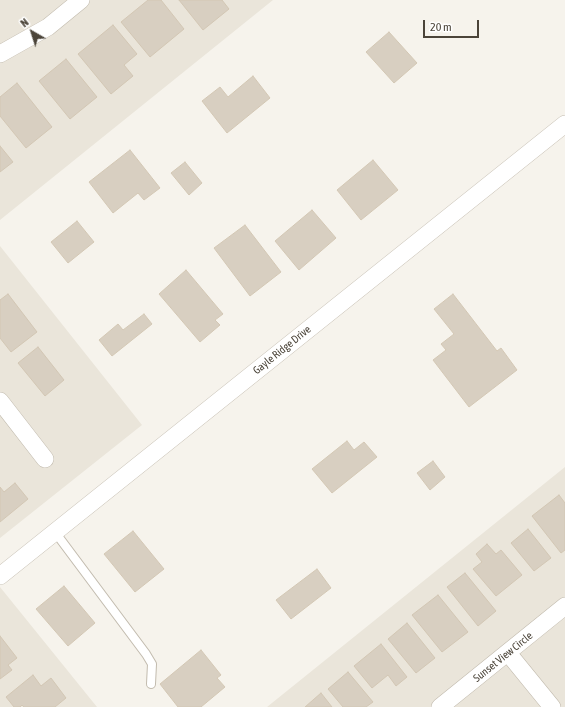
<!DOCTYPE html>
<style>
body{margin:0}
#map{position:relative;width:565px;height:707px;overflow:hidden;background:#f6f3ec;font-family:"Asap Condensed",sans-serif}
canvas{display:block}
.north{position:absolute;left:12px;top:12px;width:40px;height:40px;-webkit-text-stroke:3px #fff;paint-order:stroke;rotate:321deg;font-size:11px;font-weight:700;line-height:16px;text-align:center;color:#4b4439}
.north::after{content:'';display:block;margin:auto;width:14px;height:18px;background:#4b4439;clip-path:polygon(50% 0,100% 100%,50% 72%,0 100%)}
.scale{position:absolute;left:423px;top:20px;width:56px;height:18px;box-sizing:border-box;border:2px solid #4b4439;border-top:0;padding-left:5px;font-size:12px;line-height:14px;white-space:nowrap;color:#4b4439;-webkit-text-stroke:3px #fff;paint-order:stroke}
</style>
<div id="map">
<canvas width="565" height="707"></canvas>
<div class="north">N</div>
<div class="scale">20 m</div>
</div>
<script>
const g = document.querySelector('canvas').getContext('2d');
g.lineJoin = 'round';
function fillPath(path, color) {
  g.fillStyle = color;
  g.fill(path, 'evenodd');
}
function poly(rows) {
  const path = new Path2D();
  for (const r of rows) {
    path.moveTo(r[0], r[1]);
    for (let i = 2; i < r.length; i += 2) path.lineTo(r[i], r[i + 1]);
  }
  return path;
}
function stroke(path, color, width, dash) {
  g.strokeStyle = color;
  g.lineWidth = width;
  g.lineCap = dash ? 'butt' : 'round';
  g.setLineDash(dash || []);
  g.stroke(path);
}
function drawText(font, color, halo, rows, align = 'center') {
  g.font = font + ' "Asap Condensed",sans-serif';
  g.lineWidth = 3;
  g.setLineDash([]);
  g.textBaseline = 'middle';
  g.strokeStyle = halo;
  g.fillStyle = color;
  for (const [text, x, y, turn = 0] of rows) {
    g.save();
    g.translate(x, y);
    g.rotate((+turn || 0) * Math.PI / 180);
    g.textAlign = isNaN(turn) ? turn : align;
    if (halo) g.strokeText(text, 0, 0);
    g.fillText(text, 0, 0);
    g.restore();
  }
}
const residential = poly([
 [0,0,273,0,0,220],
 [0,246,142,425,0,538],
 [565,467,565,707,267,707],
 [0,587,97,707,0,707]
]);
const building = poly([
 [148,0,161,0,184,29,150,57,121,22,148,0],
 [179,0,222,0,229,9,203,30,179,0],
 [113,25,137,54,124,65,133,76,111,94,78,54,113,25],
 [389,32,417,63,394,83,366,52,389,32],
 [66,59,97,97,70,119,39,81,66,59],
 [253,76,270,98,227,133,202,101,220,87,228,97,253,76],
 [17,83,52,127,26,148,0,116,0,97,17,83],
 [0,146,13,162,0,172,0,146],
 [130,150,160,188,144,200,138,193,113,213,89,182,130,150],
 [373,160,398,190,361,220,337,190,373,160],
 [185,162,202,183,189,195,171,173,185,162],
 [312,210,336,238,299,270,275,241,312,210],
 [77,221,94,242,68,263,51,242,77,221],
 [245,225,281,272,250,296,214,248,245,225],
 [186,270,223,314,215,320,220,325,200,342,159,294,186,270],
 [8,294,37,332,11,352,0,338,0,300,8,294],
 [453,294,497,351,501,348,517,370,469,407,433,360,446,350,441,344,454,334,434,309,453,294],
 [144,314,152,324,112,356,99,340,118,324,123,330,144,314],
 [38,347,64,380,45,396,18,363,38,347],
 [347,441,354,450,364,442,377,457,332,493,312,469,347,441],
 [433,461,445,477,430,490,417,473,433,461],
 [15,483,28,499,0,522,0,487,4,492,15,483],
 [559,495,565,503,565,550,561,553,532,516,559,495],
 [528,529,551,558,534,571,511,543,528,529],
 [133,531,164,569,135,592,104,554,133,531],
 [487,544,496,554,501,550,522,575,496,596,473,569,482,562,476,554,487,544],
 [317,569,331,588,291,619,276,600,317,569],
 [465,573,496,611,478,626,447,587,465,573],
 [64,586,95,623,68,646,36,609,64,586],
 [438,595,468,632,442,652,412,615,438,595],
 [407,623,435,658,416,673,388,639,407,623],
 [0,636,17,658,8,665,12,670,0,679,0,636],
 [381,644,407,677,396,686,388,675,372,688,354,666,381,644],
 [201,650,221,675,217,678,225,687,201,707,178,707,160,684,201,650],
 [348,672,373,702,366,707,343,707,328,689,348,672],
 [33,675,41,686,51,678,66,698,55,707,24,707,22,705,20,707,14,707,6,697,33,675],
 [321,693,332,707,305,707,321,693]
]);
const service = poly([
 [55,532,146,654,152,664,151,684]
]);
const minor = poly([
 [0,54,48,27,81,0],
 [0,401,45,459],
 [0,576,565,124],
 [508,653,552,707],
 [440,707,565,606]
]);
const streetNames = [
 ["Gayle Ridge Drive",282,350,-39],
 ["Sunset View Circle",503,657,-39]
];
fillPath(residential, '#eae5da');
fillPath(building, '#d8cfc1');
stroke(building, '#d3c7b4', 1);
stroke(service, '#c2bbae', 10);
stroke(minor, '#c2bbae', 18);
stroke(service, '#fff', 8);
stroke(minor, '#fff', 17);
drawText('11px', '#4b4439', '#fff', streetNames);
</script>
